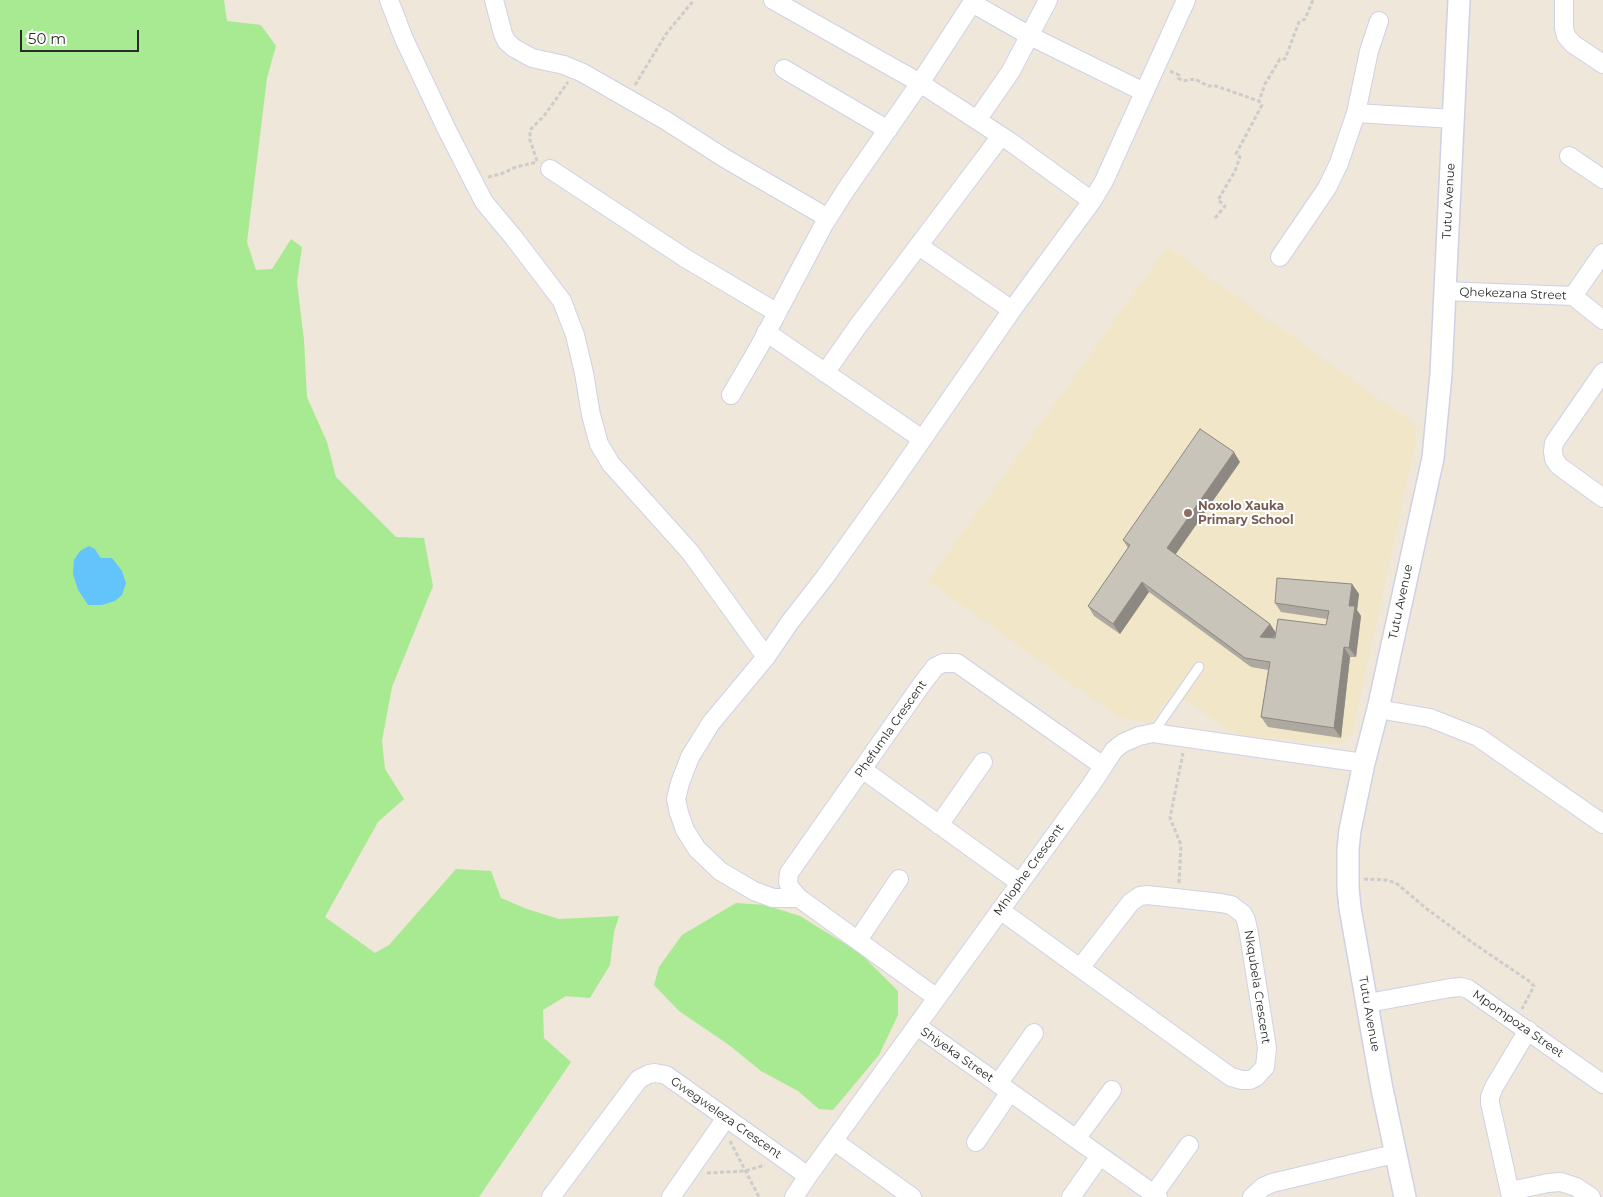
<!DOCTYPE html>
<style>
body{margin:0}
#map{position:relative;width:1603px;height:1197px;overflow:hidden;background:#eee7da;font-family:Montserrat,sans-serif}
canvas{display:block}
.scale{position:absolute;left:20px;top:30px;width:119px;height:22px;box-sizing:border-box;border:2px solid #2a2a2a;border-top:0;padding-left:6px;font-size:15px;line-height:18px;white-space:nowrap;color:#2a2a2a;-webkit-text-stroke:4px #fff;paint-order:stroke}
</style>
<div id="map">
<canvas width="1603" height="1197"></canvas>
<div class="scale">50 m</div>
</div>
<script>
const g = document.querySelector('canvas').getContext('2d');
g.lineJoin = 'round';
function fillPath(path, color) {
  g.fillStyle = color;
  g.fill(path, 'evenodd');
}
function poly(rows) {
  const path = new Path2D();
  for (const r of rows) {
    path.moveTo(r[0], r[1]);
    for (let i = 2; i < r.length; i += 2) path.lineTo(r[i], r[i + 1]);
  }
  return path;
}
function stroke(path, color, width, dash) {
  g.strokeStyle = color;
  g.lineWidth = width;
  g.lineCap = dash ? 'butt' : 'round';
  g.setLineDash(dash || []);
  g.stroke(path);
}
function drawText(font, color, halo, rows, align = 'center') {
  g.font = font + ' Montserrat,sans-serif';
  g.lineWidth = 4;
  g.setLineDash([]);
  g.textBaseline = 'middle';
  g.strokeStyle = halo;
  g.fillStyle = color;
  for (const [text, x, y, turn = 0] of rows) {
    g.save();
    g.translate(x, y);
    g.rotate((+turn || 0) * Math.PI / 180);
    g.textAlign = isNaN(turn) ? turn : align;
    if (halo) g.strokeText(text, 0, 0);
    g.fillText(text, 0, 0);
    g.restore();
  }
}
const education = poly([
 [1167,247,1416,425,1415,446,1352,735,1339,744,1257,737,1230,732,1174,691,1150,723,1118,717,928,581]
]);
const green = poly([
 [0,0,224,0,227,21,261,25,276,46,267,78,247,242,256,270,272,269,291,239,302,247,297,282,304,340,307,397,327,442,336,477,396,537,424,538,433,586,392,687,382,741,385,769,404,799,378,822,325,917,375,953,389,945,456,869,491,871,501,898,527,909,559,919,619,916,614,932,610,965,590,998,566,996,543,1010,544,1038,571,1062,479,1197,0,1197],
 [95,549,101,558,88,605,78,590,74,574],
 [736,903,765,905,800,916,860,953,898,991,898,1015,879,1055,833,1110,819,1109,798,1091,761,1071,729,1045,679,1011,654,985,659,967,682,935]
]);
const water = poly([
 [89,546,95,549,101,558,112,558,122,571,126,583,122,595,115,601,102,605,88,605,78,590,73,574,74,560,80,551]
]);
const path = poly([
 [1170,71,1179,75,1178,78,1183,81,1195,79,1208,86,1216,86,1259,101],
 [635,85,666,34,694,0],
 [537,161,530,140,530,130,544,116,568,82],
 [488,177,501,174,516,167,537,162],
 [1215,218,1225,206,1218,200,1235,171,1240,157,1236,154,1262,105,1259,101,1265,84,1280,59,1285,59,1299,22,1305,19,1313,0],
 [1364,879,1386,880,1396,883,1427,909,1473,943,1529,981,1534,986,1522,1009],
 [1179,883,1181,845,1170,818,1183,753],
 [730,1141,759,1197],
 [707,1173,745,1171,765,1165]
]);
const service = poly([
 [1153,733,1199,667]
]);
const minor = poly([
 [389,0,404,39,447,130,484,202,514,238,562,301,575,335,584,373,591,415,599,444,611,464,690,552,766,657],
 [494,0,503,34,507,42,514,48,532,58,564,65,583,73,665,120,726,159,828,218],
 [773,0,920,83,1012,143,1092,201],
 [1564,0,1564,28,1566,36,1573,44,1603,64],
 [972,3,1030,36,1144,92],
 [784,69,888,130],
 [1356,113,1454,119],
 [977,120,1011,71,1048,0],
 [1569,156,1603,179],
 [550,169,685,258,776,312],
 [919,246,1012,310],
 [1280,257,1327,188,1339,163,1356,113,1369,51,1379,21],
 [1444,291,1573,296,1603,320],
 [1573,296,1603,253],
 [766,332,922,439],
 [1603,372,1554,443,1553,451,1554,459,1559,466,1603,498],
 [825,373,858,326,1001,136],
 [731,395,759,347,823,226,845,191,920,83,974,0],
 [1378,709,1430,718,1478,737,1603,824],
 [862,769,1020,883],
 [939,825,983,762],
 [799,898,773,898,754,891,720,871,697,849,685,830,679,813,676,799,680,783,690,757,711,723,766,657,790,622,825,577,890,486,1012,310,1092,201,1104,181,1186,0],
 [1000,910,1080,968,1231,1077,1242,1080,1250,1080,1256,1077,1265,1067,1267,1048,1249,934,1246,920,1243,914,1231,905,1221,903,1147,895,1140,896,1131,902,1080,968],
 [858,940,899,879],
 [937,998,799,898,790,888,788,882,789,873,922,684,935,667,943,663,957,663,1103,766],
 [1368,1003,1450,988,1461,987,1468,989,1603,1084],
 [917,1026,1158,1197],
 [998,1084,1034,1033],
 [1076,1139,1112,1090],
 [834,1141,912,1197],
 [976,1142,1010,1092],
 [1510,1191,1548,1183,1561,1182,1576,1187,1591,1197],
 [1154,1194,1189,1145],
 [551,1197,639,1079,649,1074,655,1073,666,1075,808,1176],
 [671,1197,726,1118],
 [794,1197,808,1176,1091,785,1114,750,1123,743,1139,736,1153,733,1364,763],
 [1071,1197,1100,1156],
 [1252,1197,1263,1187,1272,1183,1394,1154],
 [1511,1197,1490,1103,1490,1097,1494,1087,1528,1030]
]);
const tertiary = poly([
 [1405,1197,1382,1089,1350,908,1348,888,1348,849,1350,830,1364,763,1378,709,1433,458,1441,374,1459,0]
]);
const wall = poly([
 [1240,462,1175,555,1270,624,1276,633,1326,625,1327,619,1281,612,1275,603,1352,584,1359,594,1357,610,1361,616,1356,657,1350,657,1341,738,1268,727,1261,717,1268,670,1251,667,1149,592,1120,634,1094,616,1088,606,1128,548,1123,540]
]);
const shadedWall = poly([
 [1234,452,1240,462,1173,558,1167,548],
 [1142,582,1149,592,1120,634,1113,624],
 [1352,584,1359,594,1357,610,1361,616,1356,657,1349,648,1349,606],
 [1270,624,1276,633,1267,646,1260,637],
 [1344,647,1350,657,1341,738,1334,728]
]);
const building = poly([
 [1200,429,1234,452,1167,548,1270,624,1260,637,1275,638,1278,619,1326,625,1329,611,1275,603,1277,578,1352,584,1349,606,1355,606,1349,648,1344,647,1334,728,1261,717,1270,662,1245,658,1142,582,1113,624,1088,606,1130,545,1123,540,1200,429]
]);
const markers = [
 [1188,513,5,"#8d6e63"]
];
const streetNames = [
 ["Tutu Avenue",1449,201,-87],
 ["Qhekezana Street",1513,294,2],
 ["Tutu Avenue",1401,602,-78],
 ["Phefumla Crescent",891,729,-55],
 ["Mhlophe Crescent",1029,870,-54],
 ["Nkqubela Crescent",1257,987,81],
 ["Tutu Avenue",1369,1014,80],
 ["Mpompoza Street",1518,1024,35],
 ["Shiyeka Street",957,1055,35],
 ["Gwegweleza Crescent",726,1118,35]
];
const educationNames = [
 ["Noxolo Xauka",1198,506],
 ["Primary School",1198,520]
];
fillPath(education, '#f1e7c8');
fillPath(green, '#a7ea91');
fillPath(water, '#62c4fb');
stroke(service, '#cfd1e5', 11);
stroke(minor, '#cfd1e5', 20);
stroke(tertiary, '#cfd1e5', 24);
stroke(path, '#ccc', 3, [4, 2.5]);
stroke(service, '#fff', 9);
stroke(minor, '#fff', 18);
stroke(tertiary, '#fff', 21);
fillPath(wall, '#ada9a0');
fillPath(shadedWall, '#8d8982');
fillPath(building, '#c9c4ba');
stroke(building, '#8d8982', 1);
for (const [x, y, r, color] of markers) {
  const dot = new Path2D();
  dot.arc(x, y, r, 0, 2 * Math.PI);
  g.fillStyle = color;
  g.fill(dot);
  stroke(dot, '#fff', 2);
}
drawText('12px', '#2a2a2a', '#fff', streetNames);
drawText('bold 12px', '#785e54', '#fff', educationNames, 'left');
</script>
